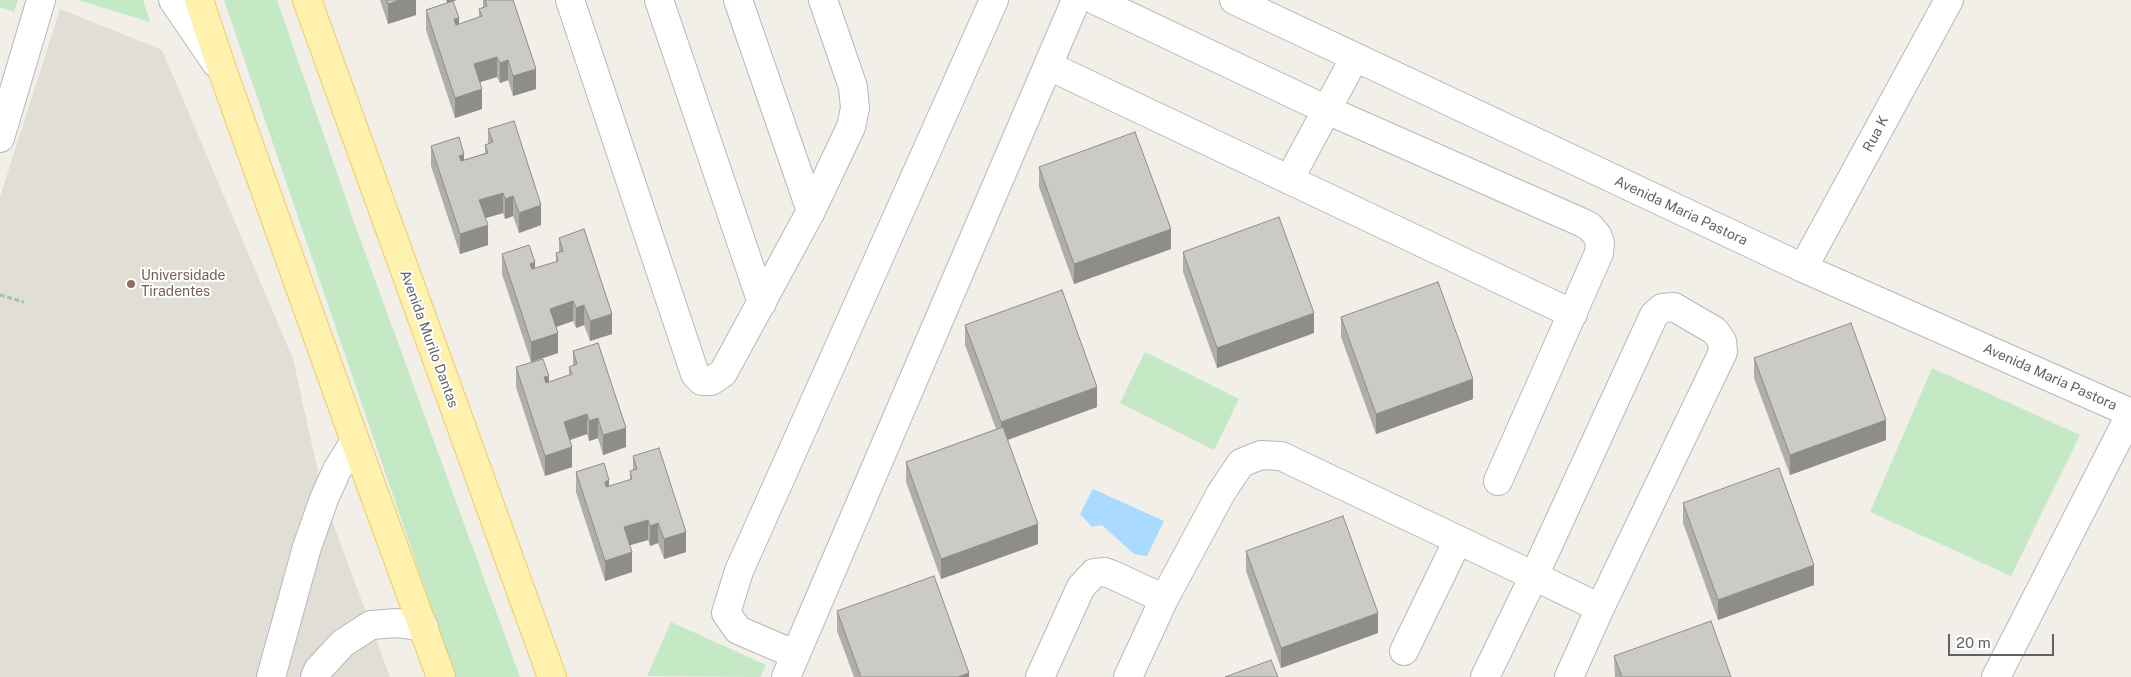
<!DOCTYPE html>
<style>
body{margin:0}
#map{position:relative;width:2131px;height:677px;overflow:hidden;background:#f1efe8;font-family:"Public Sans",sans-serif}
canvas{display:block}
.scale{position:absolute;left:1948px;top:634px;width:106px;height:22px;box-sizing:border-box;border:2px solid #5f6368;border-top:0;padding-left:6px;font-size:15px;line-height:18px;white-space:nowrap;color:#5f6368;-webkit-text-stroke:4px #fff;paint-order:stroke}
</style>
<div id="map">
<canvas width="2131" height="677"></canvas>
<div class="scale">20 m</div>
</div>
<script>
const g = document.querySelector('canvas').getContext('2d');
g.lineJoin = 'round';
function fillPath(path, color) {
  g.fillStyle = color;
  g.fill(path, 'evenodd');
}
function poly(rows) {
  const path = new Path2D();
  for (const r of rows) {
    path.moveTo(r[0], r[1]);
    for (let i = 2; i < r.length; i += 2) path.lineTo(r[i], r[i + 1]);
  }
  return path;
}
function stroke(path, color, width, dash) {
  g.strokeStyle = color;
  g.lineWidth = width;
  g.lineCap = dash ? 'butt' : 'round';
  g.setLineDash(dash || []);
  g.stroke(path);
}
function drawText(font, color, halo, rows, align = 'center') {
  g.font = font + ' "Public Sans",sans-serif';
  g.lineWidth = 4;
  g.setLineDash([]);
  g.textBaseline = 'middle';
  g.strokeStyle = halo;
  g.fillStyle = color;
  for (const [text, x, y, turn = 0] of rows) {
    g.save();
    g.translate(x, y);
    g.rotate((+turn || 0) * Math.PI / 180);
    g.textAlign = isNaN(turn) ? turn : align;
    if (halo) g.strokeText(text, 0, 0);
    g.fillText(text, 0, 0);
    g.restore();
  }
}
const education = poly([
 [60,9,162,50,293,359,324,499,390,677,0,677,0,197]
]);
const green = poly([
 [0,0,18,0,14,12,0,7],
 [78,0,143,0,150,22],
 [224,0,277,0,355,225,520,677,455,677],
 [1145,352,1239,399,1214,450,1120,403],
 [1932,368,2080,435,2011,576,1870,512],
 [671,622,766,665,760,677,647,676]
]);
const water = poly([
 [1093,489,1164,521,1147,556,1134,554,1102,525,1092,527,1080,514]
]);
const path = poly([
 [0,295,24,302]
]);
const minor = poly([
 [173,0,216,63],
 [570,0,695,374,702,381,711,381,723,373,811,211,851,127,855,108,853,87,823,0],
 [659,0,762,303],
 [738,0,811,211],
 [1095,0,1327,110,1583,223,1590,227,1597,235,1600,243,1599,253,1498,481],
 [1234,0,1803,268,2131,413],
 [1049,66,1573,314],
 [0,138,41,0],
 [1289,180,1355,57],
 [1803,268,1949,0],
 [1404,651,1458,540],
 [794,654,738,630,726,613,739,571,994,0],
 [271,677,307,547,324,499,337,470,355,441],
 [315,677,318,670,343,643,371,625,397,623,424,627],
 [786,677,1076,0],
 [1040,677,1081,587,1094,573,1105,572,1113,575,1164,599],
 [1128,677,1164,599,1221,493,1241,463,1261,455,1281,456,1534,576,1600,608,1723,352,1722,341,1715,331,1674,307,1662,308,1654,315,1534,576,1485,677],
 [1569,677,1600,608],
 [1996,677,2131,413]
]);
const major = poly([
 [199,0,224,75,355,441,441,677],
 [307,0,552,677]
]);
const wall = poly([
 [380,0,416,0,416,15,388,24],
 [446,0,457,0,453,1,459,24,479,17,479,9,483,7,483,0,513,0,536,89,513,96,508,80,500,83,497,77,480,82,482,109,455,118,426,30,426,10,447,3],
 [488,129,541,225,519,233,513,216,505,219,503,213,485,218,488,245,460,254,431,166,431,146,464,160,485,153,485,145,488,144],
 [1039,167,1171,249,1074,284,1039,187],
 [559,238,612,334,590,341,584,325,576,328,573,321,556,327,558,353,531,362,502,274,502,254,535,268,556,262,556,253,559,252],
 [1183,252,1314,333,1217,368,1183,272],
 [1341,317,1473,399,1376,434,1341,337],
 [965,325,1097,407,1008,440,1038,544,941,579,906,482,906,462,996,429,965,345],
 [573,351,626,447,603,455,598,438,589,441,587,434,570,440,572,467,545,476,516,387,516,367,549,382,569,375,569,367,573,366],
 [1754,358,1886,440,1790,475,1754,378],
 [633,456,686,552,664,559,658,543,650,546,648,540,630,545,632,572,605,581,576,492,576,472,609,486,630,480,630,471,633,470],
 [1683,503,1814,585,1718,620,1683,523],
 [1246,551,1378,633,1281,668,1246,571],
 [837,611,969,677,854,677,837,631],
 [1614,656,1731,677,1615,677]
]);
const shadedWall = poly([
 [400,0,416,0,416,15,388,24,388,4],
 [447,0,457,0,447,3],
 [459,18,459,38,454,19],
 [497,57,497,77,474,84,474,64],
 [508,60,508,80,500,83,500,63],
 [536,69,536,89,513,96,513,76],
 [482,89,482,109,455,118,455,98],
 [464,154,464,174,459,156],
 [503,193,503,213,479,220,479,200],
 [513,196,513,216,505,219,505,199],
 [541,205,541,225,519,233,519,213],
 [488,225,488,245,460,254,460,234],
 [1171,229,1171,249,1074,284,1074,264],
 [535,262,535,282,530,264],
 [573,301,573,321,550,329,550,309],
 [584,305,584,325,576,328,576,308],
 [1314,313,1314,333,1217,368,1217,348],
 [612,314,612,334,590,341,590,321],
 [558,333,558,353,531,362,531,342],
 [549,376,549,396,544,377],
 [1473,379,1473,399,1376,434,1376,414],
 [1097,387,1097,407,1001,442,1001,422],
 [587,414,587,434,564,442,564,422],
 [598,418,598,438,589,441,589,421],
 [1886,420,1886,440,1790,475,1790,455],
 [626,428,626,447,603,455,603,435],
 [572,447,572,467,545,476,545,456],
 [609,480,609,500,605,482],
 [648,520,648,540,624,547,624,527],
 [658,523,658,543,650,546,650,526],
 [1038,524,1038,544,941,579,941,559],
 [686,532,686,552,664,559,664,539],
 [632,552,632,572,605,581,605,561],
 [1814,565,1814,585,1718,620,1718,600],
 [1378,613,1378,633,1281,668,1281,648],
 [969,673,969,677,958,677]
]);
const building = poly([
 [387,0,400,0,388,4,387,0],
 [485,0,513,0,536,69,513,76,508,60,500,63,497,57,474,64,482,89,455,98,426,10,453,1,459,18,454,19,456,25,482,16,479,9,487,6,485,0],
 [514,121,541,205,519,213,513,196,505,199,503,193,479,200,488,225,460,234,431,146,459,137,464,154,459,156,461,161,488,153,485,145,493,142,488,129,514,121],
 [1135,132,1171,229,1074,264,1039,167,1135,132],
 [1279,217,1314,313,1217,348,1183,252,1279,217],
 [584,229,612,314,590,321,584,305,576,308,573,301,550,309,558,333,531,342,502,254,529,245,535,262,530,264,532,269,558,261,556,253,563,251,559,238,584,229],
 [1438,282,1473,379,1376,414,1341,317,1438,282],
 [1062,290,1097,387,1001,422,965,325,1062,290],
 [1851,323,1886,420,1790,455,1754,358,1851,323],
 [598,343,626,428,603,435,598,418,589,421,587,414,564,422,572,447,545,456,516,367,543,359,549,376,544,377,546,383,572,374,569,367,577,364,573,351,598,343],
 [1003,427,1038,524,941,559,906,462,1003,427],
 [659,448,686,532,664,539,658,523,650,526,648,520,624,527,632,552,605,561,576,472,604,463,609,480,605,482,606,487,632,479,630,471,637,469,633,456,659,448],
 [1779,468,1814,565,1718,600,1683,503,1779,468],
 [1343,516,1378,613,1281,648,1246,551,1343,516],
 [934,576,969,673,958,677,861,677,837,611,934,576],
 [1711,621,1731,677,1622,677,1614,656,1711,621],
 [1271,660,1278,677,1225,677,1271,660]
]);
const markers = [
 [131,284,5,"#8d6e63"]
];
const streetNames = [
 ["Rua K",1876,134,-62],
 ["Avenida Maria Pastora",1681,211,25],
 ["Avenida Murilo Dantas",429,339,70],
 ["Avenida Maria Pastora",2050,377,24]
];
const educationNames = [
 ["Universidade",141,276],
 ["Tiradentes",141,292]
];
fillPath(education, '#e1ded6');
fillPath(green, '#c5e8c5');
fillPath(water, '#aadaff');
stroke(minor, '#b5b8bc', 30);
stroke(major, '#f2c960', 30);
stroke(path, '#9cc7a9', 3, [5, 2.5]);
stroke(minor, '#fff', 28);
stroke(major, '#fff2af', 28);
fillPath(wall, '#afaea9');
fillPath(shadedWall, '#8f8d8a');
fillPath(building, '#cccac5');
stroke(building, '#8f8d8a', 1);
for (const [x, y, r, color] of markers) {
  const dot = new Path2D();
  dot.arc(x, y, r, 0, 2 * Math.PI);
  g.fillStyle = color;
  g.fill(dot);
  stroke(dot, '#fff', 2);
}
drawText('14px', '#5f6368', '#fff', streetNames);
drawText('14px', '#785e54', '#fff', educationNames, 'left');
</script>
